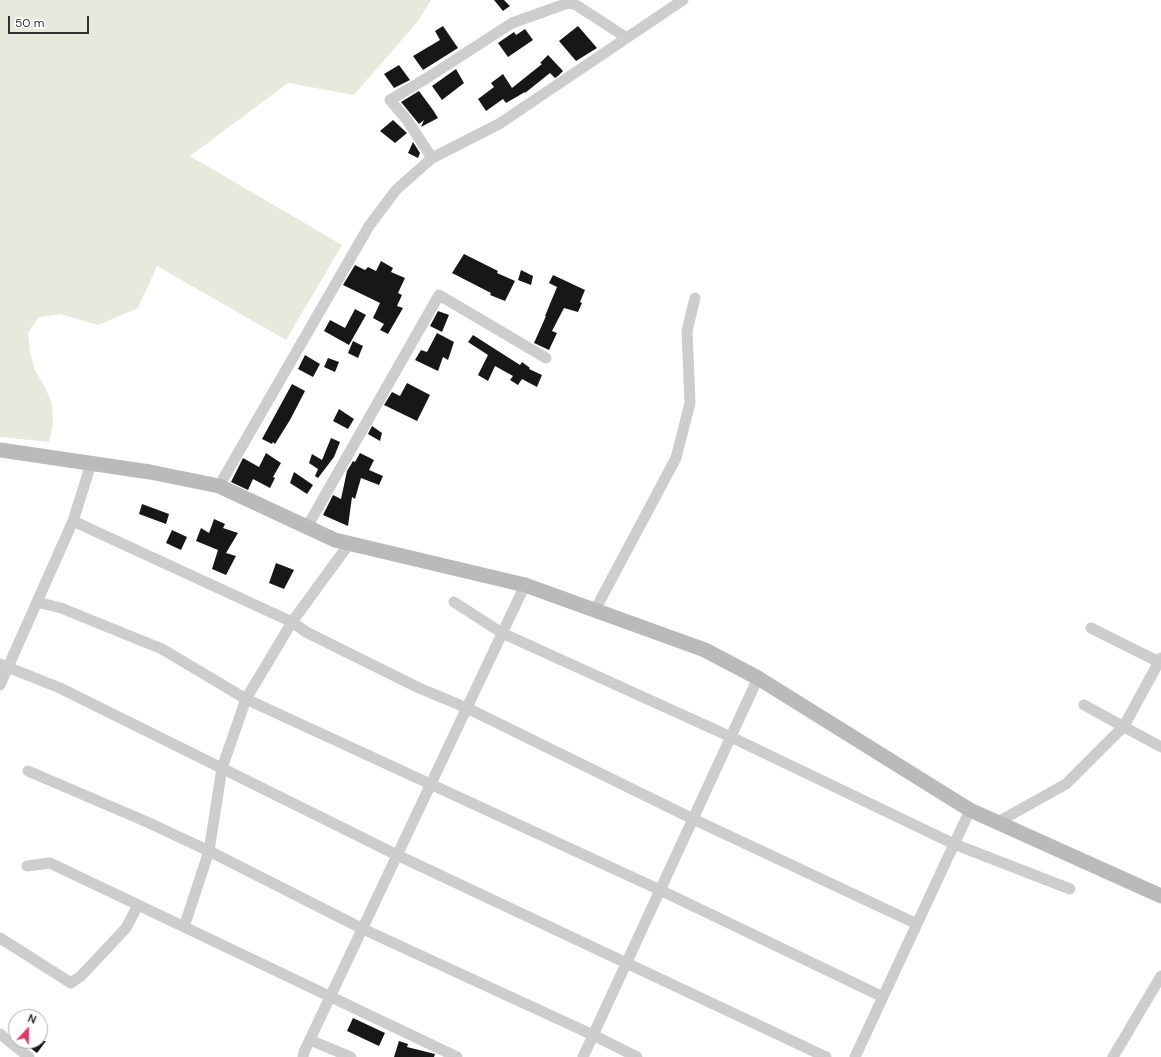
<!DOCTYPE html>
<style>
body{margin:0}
#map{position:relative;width:1161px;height:1057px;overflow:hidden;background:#fff;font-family:"DM Sans",sans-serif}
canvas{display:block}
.north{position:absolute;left:8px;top:1009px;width:40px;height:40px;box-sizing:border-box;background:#fff;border:1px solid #acacac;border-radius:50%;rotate:22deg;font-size:11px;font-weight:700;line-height:16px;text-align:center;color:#303030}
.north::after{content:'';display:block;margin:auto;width:14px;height:18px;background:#df3a6d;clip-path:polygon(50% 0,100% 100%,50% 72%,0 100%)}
.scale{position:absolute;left:8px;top:16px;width:81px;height:18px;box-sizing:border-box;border:2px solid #303030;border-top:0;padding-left:5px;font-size:12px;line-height:14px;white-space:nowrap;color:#303030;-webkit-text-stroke:3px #fff;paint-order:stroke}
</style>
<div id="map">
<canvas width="1161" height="1057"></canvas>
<div class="north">N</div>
<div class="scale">50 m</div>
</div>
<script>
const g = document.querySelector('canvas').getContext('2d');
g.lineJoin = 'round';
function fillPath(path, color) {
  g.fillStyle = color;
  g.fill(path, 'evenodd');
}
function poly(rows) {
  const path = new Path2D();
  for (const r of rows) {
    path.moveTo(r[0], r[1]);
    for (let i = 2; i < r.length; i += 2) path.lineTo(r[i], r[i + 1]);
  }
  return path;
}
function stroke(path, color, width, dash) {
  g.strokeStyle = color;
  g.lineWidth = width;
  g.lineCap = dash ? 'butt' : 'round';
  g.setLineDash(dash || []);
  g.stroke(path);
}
const green = poly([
 [0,0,431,0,418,21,354,95,288,83,190,156,342,245,286,340,157,266,138,308,98,325,60,314,39,317,28,333,30,352,35,370,45,387,52,404,53,424,49,442,0,437]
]);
const building = poly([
 [494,0,504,0,510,6,503,11],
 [443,26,458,48,423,70,413,56,440,40,435,31],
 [578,26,597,48,576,61,559,41],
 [525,29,533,40,508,57,498,43,514,32,516,35],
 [548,55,563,71,558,76,555,78,550,73,525,93,525,92,506,103,503,99,486,111,478,99,494,87,491,83,503,74,512,88,542,64,540,63],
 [399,65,410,80,394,88,384,74],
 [456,69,464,83,442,100,432,86],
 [419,91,433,110,438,118,421,127,424,120,419,124,401,102],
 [393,120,407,133,395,143,380,131],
 [413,142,420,153,418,158,408,153],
 [464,254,498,271,497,273,515,281,505,301,490,295,491,293,452,273],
 [381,261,393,268,391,272,405,278,398,293,402,295,397,306,403,308,388,334,380,330,384,324,373,318,380,303,343,285,355,265,365,270,368,267,376,271],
 [521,270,533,276,531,285,518,280],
 [553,275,585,290,580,302,582,303,578,312,564,308,552,331,557,333,549,350,534,343,546,316,545,316,557,287,549,283],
 [355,309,366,315,349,345,324,331,330,320,345,328],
 [438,311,449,315,442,332,430,326],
 [437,333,454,342,448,360,443,357,438,371,415,360,421,350,427,352],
 [473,335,520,365,522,362,530,368,529,369,542,375,537,387,522,379,518,385,510,380,513,376,495,366,488,381,478,375,488,355,468,342],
 [353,341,363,346,358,358,348,353],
 [305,355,320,364,313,377,298,369],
 [328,358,339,362,335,372,324,367],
 [407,383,430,395,417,421,384,405,392,392,400,396],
 [292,384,305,391,290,420,275,444,273,442,272,444,262,439],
 [339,409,354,419,348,429,333,421],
 [372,426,382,433,380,441,368,434],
 [331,438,340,442,334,457,318,478,315,476,318,469,309,463,312,454,322,460],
 [266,453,281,463,273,477,275,478,270,488,253,479,248,490,231,482,243,458,259,467],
 [360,453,374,460,369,470,383,476,379,485,361,478,355,499,352,497,348,526,323,515,333,495,341,499,347,471,353,461,355,462],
 [294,472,313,485,307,494,290,483],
 [142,504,169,514,166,524,139,514],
 [214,519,225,524,223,528,238,533,226,553,236,556,226,575,212,569,218,550,196,541,201,528,209,533],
 [172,530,187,537,181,550,166,543],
 [276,563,294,570,284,589,269,583],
 [353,1018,385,1033,379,1046,347,1031],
 [21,1041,46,1041,37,1053],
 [399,1041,408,1044,407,1047,435,1054,434,1057,394,1057]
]);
const street = poly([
 [432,158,407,120,390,100,427,78,512,23,568,3,576,5,627,38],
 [219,486,369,226,396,190,432,158,499,124,683,0],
 [73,521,292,622,306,632,419,688,467,708,693,819,917,924],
 [307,527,439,295,546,358],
 [37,602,61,608,162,649,246,699,660,890,883,997],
 [454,602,502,633,731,737,954,844,1070,889],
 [595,610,676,458,690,403,687,331,695,298],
 [1091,628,1161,663],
 [0,664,60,688,397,855,826,1057],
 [0,685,73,521,91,464],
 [1084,705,1161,747],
 [28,771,147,822,209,851,363,929,593,1035,637,1057],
 [996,823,1066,784,1124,726,1161,658],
 [27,866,50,863,457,1057],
 [184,927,209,851,222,768,246,699,292,622,349,544],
 [0,938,71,983,81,976,126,928,138,905],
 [0,1034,29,1057],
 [310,1040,351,1057],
 [303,1057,304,1052,525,585],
 [583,1057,758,678],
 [855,1057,970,810],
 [1113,1057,1161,976]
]);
const secondary = poly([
 [0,450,150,472,219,486,335,540,525,585,705,650,758,678,970,810,1161,896]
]);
fillPath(green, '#e6e9dc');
fillPath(building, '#171717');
stroke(street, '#cdcdcd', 11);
stroke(secondary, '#bababa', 15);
</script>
